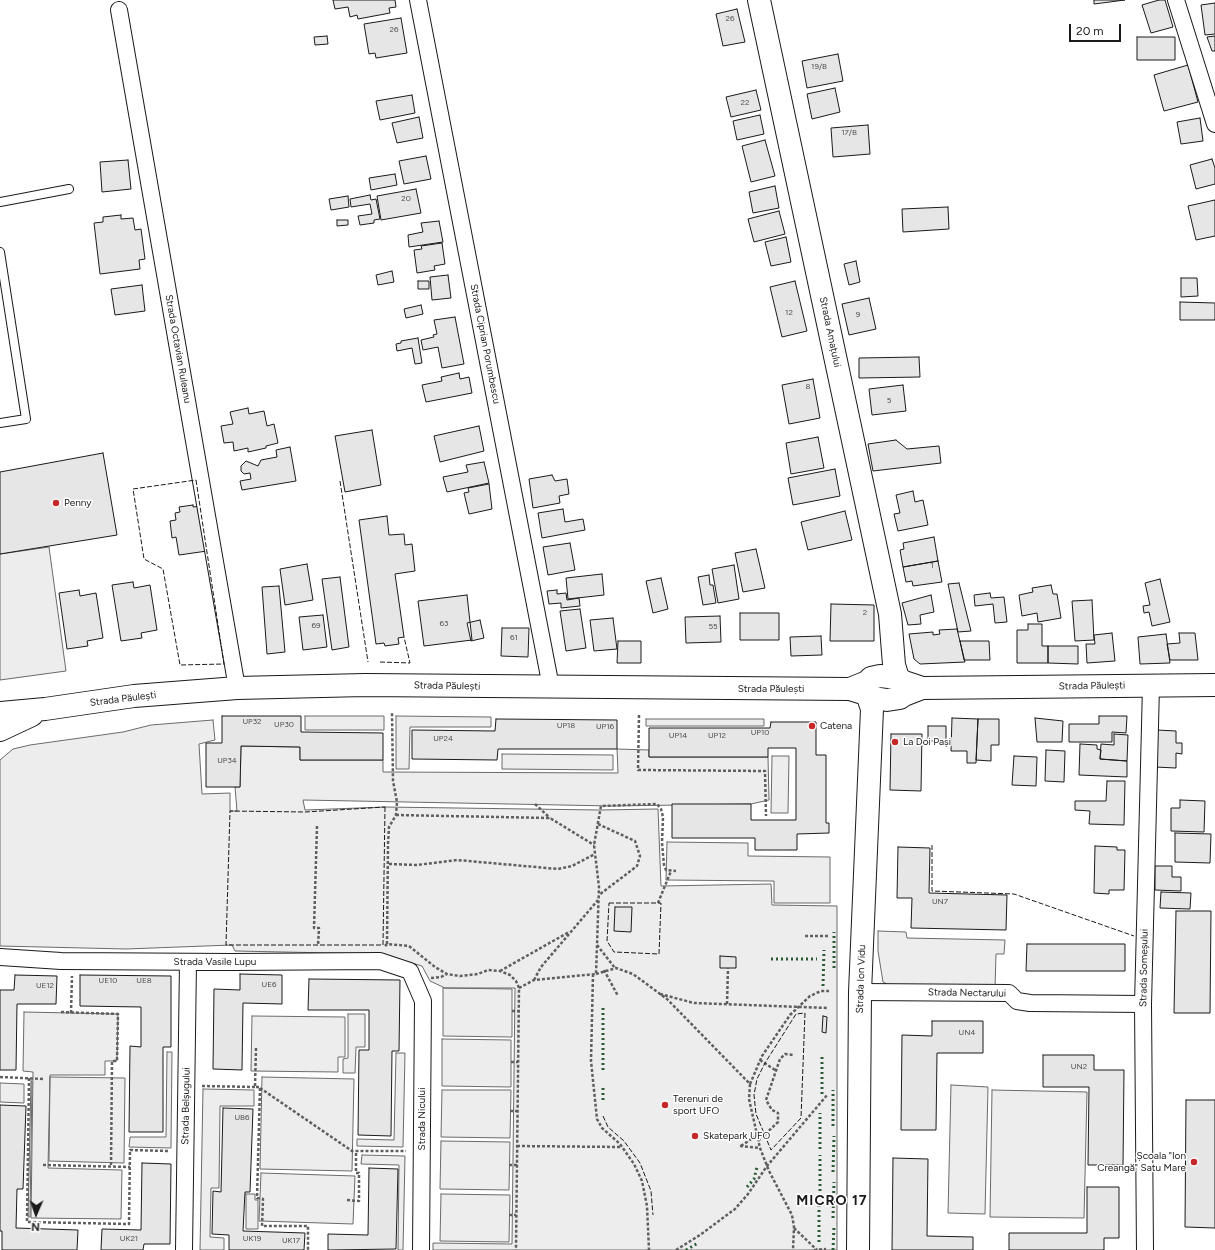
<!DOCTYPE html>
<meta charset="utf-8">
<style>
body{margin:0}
#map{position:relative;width:1215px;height:1250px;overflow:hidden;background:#fff;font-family:Figtree,sans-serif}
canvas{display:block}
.north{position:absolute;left:16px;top:1194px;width:40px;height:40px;-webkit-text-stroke:3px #fff;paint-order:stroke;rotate:182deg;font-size:11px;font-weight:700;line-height:16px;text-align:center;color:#1a1a1a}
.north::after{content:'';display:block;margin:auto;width:14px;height:18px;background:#1a1a1a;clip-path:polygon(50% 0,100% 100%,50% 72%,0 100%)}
.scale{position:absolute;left:1069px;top:24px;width:52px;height:18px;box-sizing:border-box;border:2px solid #1a1a1a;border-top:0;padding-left:5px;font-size:12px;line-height:14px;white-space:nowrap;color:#1a1a1a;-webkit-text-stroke:3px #fff;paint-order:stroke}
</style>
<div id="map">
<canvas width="1215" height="1250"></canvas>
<div class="north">N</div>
<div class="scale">20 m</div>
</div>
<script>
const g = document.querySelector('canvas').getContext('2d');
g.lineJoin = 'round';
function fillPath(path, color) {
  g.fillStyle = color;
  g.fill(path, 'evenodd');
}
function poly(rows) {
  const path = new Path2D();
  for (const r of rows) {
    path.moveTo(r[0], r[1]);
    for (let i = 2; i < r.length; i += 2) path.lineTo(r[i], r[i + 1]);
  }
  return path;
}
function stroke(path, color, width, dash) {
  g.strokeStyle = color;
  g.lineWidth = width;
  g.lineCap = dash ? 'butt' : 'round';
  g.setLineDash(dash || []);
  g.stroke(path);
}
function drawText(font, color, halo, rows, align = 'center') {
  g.font = font + ' Figtree,sans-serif';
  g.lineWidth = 3;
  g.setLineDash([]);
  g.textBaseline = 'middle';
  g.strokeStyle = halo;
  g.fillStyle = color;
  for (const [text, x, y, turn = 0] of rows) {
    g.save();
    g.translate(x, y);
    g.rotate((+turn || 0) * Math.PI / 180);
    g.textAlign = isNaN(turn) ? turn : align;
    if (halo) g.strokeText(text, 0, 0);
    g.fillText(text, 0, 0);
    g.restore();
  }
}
const built = poly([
 [49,547,66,671,0,680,0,554,49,547],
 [305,716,384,716,384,730,305,730,305,716],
 [396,716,491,717,491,727,410,727,409,769,396,769,396,716],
 [646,719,764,719,764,726,646,726,646,719],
 [213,720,215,740,199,744,202,794,230,793,230,811,237,811,235,787,240,787,241,746,300,747,300,760,383,760,383,772,618,773,617,749,649,750,649,757,768,757,769,800,751,804,612,806,303,800,305,810,385,807,600,810,658,809,661,886,771,884,772,905,837,906,837,1250,433,1250,433,1243,512,1244,515,988,445,988,430,981,422,966,381,954,235,951,232,945,126,949,0,946,0,760,13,749,30,745,123,732,151,725,213,720],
 [502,754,613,755,613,770,502,769,502,754],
 [772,756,789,756,788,813,771,813,772,756],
 [667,842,748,843,748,856,830,857,830,903,774,903,774,881,666,880,667,842],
 [878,931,906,932,907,938,1005,940,1004,954,996,954,995,988,891,986,883,982,878,951,878,931],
 [443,988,512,989,512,1037,443,1036,443,988],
 [24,1012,118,1014,117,1061,105,1061,105,1075,50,1075,48,1168,122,1170,121,1219,31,1218,33,1072,23,1071,24,1012],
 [348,1014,365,1014,365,1047,356,1047,355,1073,343,1073,343,1059,348,1058,348,1014],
 [252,1016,345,1017,345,1057,338,1057,338,1072,251,1071,252,1016],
 [442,1039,511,1040,511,1087,442,1086,442,1039],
 [167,1052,172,1052,171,1148,129,1147,130,1137,166,1137,167,1052],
 [396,1053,405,1053,403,1147,357,1146,357,1139,394,1140,396,1053],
 [50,1077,125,1078,124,1163,49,1161,50,1077],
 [262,1077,354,1079,352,1171,260,1169,262,1077],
 [31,1081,32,1081,30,1217,28,1217,31,1081],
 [0,1083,24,1084,24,1103,0,1102,0,1083],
 [951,1085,988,1087,985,1214,948,1213,951,1085],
 [203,1089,254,1090,254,1106,220,1106,219,1188,211,1188,210,1237,224,1238,224,1250,200,1250,203,1089],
 [442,1090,511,1090,510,1138,441,1137,442,1090],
 [992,1090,1087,1092,1084,1218,990,1217,992,1090],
 [441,1141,510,1142,509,1190,440,1189,441,1141],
 [362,1155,405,1156,403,1250,398,1250,399,1165,361,1164,362,1155],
 [261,1173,355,1176,353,1224,259,1221,261,1173],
 [246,1194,255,1194,255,1200,258,1200,258,1229,246,1229,246,1194],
 [441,1194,510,1195,509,1242,440,1241,441,1194]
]);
const building = poly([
 [333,0,395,0,396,7,389,8,390,13,358,19,357,15,350,17,348,7,335,9,333,0],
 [1094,0,1125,0,1094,4,1094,0],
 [1159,0,1165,0,1173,27,1151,33,1142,5,1159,0],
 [1215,3,1215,34,1205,35,1201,5,1215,3],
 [737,9,745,42,723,46,716,14,737,9],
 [401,18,407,53,376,58,375,53,369,54,364,24,401,18],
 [327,36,328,44,315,45,314,37,327,36],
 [1215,36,1215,51,1212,51,1207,37,1215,36],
 [1137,37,1175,37,1175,60,1137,60,1137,37],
 [838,54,843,81,807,88,802,61,838,54],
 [1188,65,1198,102,1164,111,1154,75,1188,65],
 [835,88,840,112,812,119,807,94,835,88],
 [756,90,761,110,731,117,726,97,756,90],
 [412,95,415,113,380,120,376,101,412,95],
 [760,115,764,134,737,140,733,121,760,115],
 [419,117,423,138,397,143,392,123,419,117],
 [1200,118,1203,141,1181,144,1177,122,1200,118],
 [868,125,870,154,833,157,831,128,868,125],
 [765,140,775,176,751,182,742,146,765,140],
 [426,156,431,179,404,184,399,161,426,156],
 [1212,159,1215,168,1215,184,1196,189,1190,165,1212,159],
 [128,160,131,189,102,192,100,162,128,160],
 [395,174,397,185,371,190,369,178,395,174],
 [775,186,779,208,753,213,749,192,775,186],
 [416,189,421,213,381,220,377,196,416,189],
 [370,195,371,200,376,199,380,219,374,220,374,223,360,225,358,216,372,214,370,204,351,207,350,199,370,195],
 [348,196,349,207,331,210,329,199,348,196],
 [1215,200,1215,236,1196,240,1188,206,1215,200],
 [948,207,949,229,903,232,902,209,948,207],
 [779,211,785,234,754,242,748,219,779,211],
 [121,215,121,219,133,218,135,230,141,229,145,259,139,260,140,269,100,274,94,223,103,222,103,217,121,215],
 [337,220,348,220,348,225,337,226,337,220],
 [439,221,443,242,409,247,408,235,423,232,421,223,439,221],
 [786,237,791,262,771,266,765,242,786,237],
 [442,243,445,264,434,266,435,270,417,273,414,250,422,249,421,246,442,243],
 [856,261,860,282,849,285,844,264,856,261],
 [392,271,394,282,378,285,376,275,392,271],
 [448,275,451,298,432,300,430,277,448,275],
 [1181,278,1197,278,1198,296,1181,297,1181,278],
 [418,281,429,281,429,289,418,289,418,281],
 [795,281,807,331,782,337,770,287,795,281],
 [142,285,145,311,115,315,111,289,142,285],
 [869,298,876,329,849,335,842,304,869,298],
 [1180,302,1215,303,1215,320,1180,320,1180,302],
 [421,305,423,314,406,318,404,309,421,305],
 [455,317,464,364,442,368,438,347,423,350,421,340,434,337,433,335,437,334,434,320,455,317],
 [418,338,422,363,415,364,412,348,397,351,396,344,401,343,401,341,418,338],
 [919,357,920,377,859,378,859,358,919,357],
 [459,373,460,379,469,377,472,393,426,402,422,385,442,381,441,377,459,373],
 [813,379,820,418,789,424,782,385,813,379],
 [903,385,906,411,872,415,869,389,903,385],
 [248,408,249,414,264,411,267,426,274,424,278,443,266,446,266,448,248,452,248,448,234,451,233,442,224,443,221,426,233,424,230,412,248,408],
 [479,426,484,451,440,462,434,436,479,426],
 [372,430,381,485,345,492,335,436,372,430],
 [818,437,824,468,791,474,786,443,818,437],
 [896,440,907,449,939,446,941,463,873,471,868,444,896,440],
 [290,447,296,481,242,490,240,481,251,479,250,473,244,474,241,471,241,466,246,461,258,466,261,460,277,457,276,450,290,447],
 [103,453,117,535,0,554,0,472,103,453],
 [484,462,489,483,447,492,443,477,468,472,466,465,484,462],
 [835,469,840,496,793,505,788,478,835,469],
 [552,475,555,481,567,479,569,494,559,496,560,503,533,508,529,479,552,475],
 [489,484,492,509,469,514,464,493,469,492,468,488,489,484],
 [913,491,915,502,923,500,928,525,898,531,894,514,900,513,896,495,913,491],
 [193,505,193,507,201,506,207,551,179,555,176,537,172,538,170,521,176,520,175,513,180,512,179,507,193,505],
 [563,509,565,522,583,519,585,530,542,538,538,513,563,509],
 [845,511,852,540,808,550,801,522,845,511],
 [387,516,389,535,404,534,405,545,412,544,415,571,395,574,404,637,398,638,399,644,385,646,384,643,376,644,359,520,387,516],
 [934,537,938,561,903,567,900,550,904,549,903,543,934,537],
 [570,543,575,570,548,575,543,547,570,543],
 [756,549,765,588,743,592,735,553,756,549],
 [938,561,942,582,913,586,912,581,906,582,903,567,938,561],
 [307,564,313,600,285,605,280,569,307,564],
 [734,565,739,599,718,603,712,569,734,565],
 [602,574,604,595,568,599,566,578,602,574],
 [709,575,710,585,713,585,716,603,703,605,698,577,709,575],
 [340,577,349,647,332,650,322,579,340,577],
 [661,578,668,609,653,613,646,581,661,578],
 [1160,579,1170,622,1152,626,1149,612,1144,613,1143,606,1150,605,1145,583,1160,579],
 [133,582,134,588,150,585,157,630,141,633,142,638,121,641,112,585,133,582],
 [959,583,971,631,958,632,948,584,959,583],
 [1051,585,1053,594,1057,594,1061,618,1038,622,1037,613,1022,616,1019,595,1033,592,1032,588,1051,585],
 [279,586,285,652,267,654,262,587,279,586],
 [79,590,80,596,96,593,103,638,87,641,88,646,67,649,59,593,79,590],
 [557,590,557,594,566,593,567,600,579,598,580,606,561,608,561,603,549,604,547,591,557,590],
 [990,593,991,598,1004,597,1007,622,995,623,993,604,975,606,974,595,990,593],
 [467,595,472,640,424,646,418,601,467,595],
 [931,595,934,612,920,615,921,624,908,625,902,603,931,595],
 [1092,600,1094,640,1075,641,1072,601,1092,600],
 [831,604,874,605,874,641,830,641,831,604],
 [580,609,586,648,566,651,560,611,580,609],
 [740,613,779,613,779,640,740,640,740,613],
 [323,615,327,647,303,650,299,617,323,615],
 [720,616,721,642,686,643,685,617,720,616],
 [613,618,617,649,594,651,590,620,613,618],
 [480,620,484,638,471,641,467,623,480,620],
 [1028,624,1042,624,1042,646,1048,646,1048,663,1017,663,1017,630,1028,630,1028,624],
 [502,628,529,628,528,657,501,656,502,628],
 [957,629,965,662,920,664,914,659,909,634,933,632,933,635,940,634,939,630,957,629],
 [1112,633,1115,661,1087,663,1086,644,1095,644,1094,635,1112,633],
 [1179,633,1195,633,1198,660,1170,660,1167,644,1180,643,1179,633],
 [1166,634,1170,663,1140,664,1138,637,1166,634],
 [821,636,822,655,791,656,790,637,821,636],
 [618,641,641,641,641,663,617,663,618,641],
 [960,641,989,641,990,660,964,660,960,641],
 [1048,646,1078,646,1078,664,1048,663,1048,646],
 [222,716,301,716,301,732,383,733,383,760,300,760,300,747,241,746,240,787,206,787,206,743,222,743,222,716],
 [1099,716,1127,716,1126,733,1112,732,1112,742,1069,742,1069,724,1099,724,1099,716],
 [952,718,978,719,976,763,967,763,967,751,951,751,952,718],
 [1035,718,1063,721,1062,742,1037,742,1035,718],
 [496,719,617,720,617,749,498,749,497,760,412,759,412,730,495,731,496,719],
 [978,719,999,719,999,745,991,745,991,761,976,760,978,719],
 [771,722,816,722,816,755,826,755,826,823,829,823,829,833,797,834,797,850,755,850,755,838,672,838,672,804,751,804,751,820,796,820,796,748,768,748,768,757,649,757,649,728,770,728,771,722],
 [928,726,946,726,946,741,928,741,928,726],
 [1157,730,1176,731,1176,743,1182,743,1182,754,1176,753,1176,768,1155,767,1157,730],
 [891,734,922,734,921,791,890,790,891,734],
 [1114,734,1128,735,1127,761,1100,759,1101,744,1114,745,1114,734],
 [1080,744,1097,745,1097,749,1101,750,1100,759,1127,761,1127,777,1079,775,1080,744],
 [1046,750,1065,751,1064,782,1045,781,1046,750],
 [1014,756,1037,757,1036,786,1012,785,1014,756],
 [1107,781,1125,781,1124,825,1089,824,1090,811,1075,810,1075,801,1106,801,1107,781],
 [1180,800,1205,801,1204,832,1171,831,1171,808,1180,808,1180,800],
 [1175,833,1211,834,1210,863,1175,862,1175,833],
 [1095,846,1117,847,1117,850,1125,850,1124,890,1109,890,1109,894,1094,893,1095,846],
 [898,847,930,848,929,893,1007,895,1006,930,911,928,912,898,897,898,898,847],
 [1155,866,1172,866,1172,877,1181,877,1181,891,1155,890,1155,866],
 [1161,892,1191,893,1190,909,1160,908,1161,892],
 [615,907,632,907,631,932,614,931,615,907],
 [1176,911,1211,911,1210,1013,1174,1013,1176,911],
 [1027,944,1125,944,1125,971,1026,971,1027,944],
 [720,956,736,957,736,968,720,968,720,956],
 [240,974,282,975,282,1004,243,1003,242,1070,213,1069,214,989,240,990,240,974],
 [15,975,57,976,56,1004,17,1004,16,1070,0,1070,0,990,14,990,15,975],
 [80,975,171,976,171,1047,163,1047,163,1132,129,1132,130,1046,141,1047,141,1007,80,1006,80,975],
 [309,979,400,980,399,1051,392,1051,391,1136,358,1135,359,1050,369,1050,369,1010,308,1010,309,979],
 [823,1016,827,1017,826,1033,822,1032,823,1016],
 [932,1021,983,1021,983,1053,937,1053,936,1130,901,1130,902,1035,932,1036,932,1021],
 [1043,1055,1094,1055,1094,1070,1124,1070,1123,1165,1088,1165,1089,1087,1043,1087,1043,1055],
 [1186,1100,1215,1100,1215,1228,1185,1227,1186,1100],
 [0,1105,26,1106,23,1189,17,1189,16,1228,78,1230,77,1250,2,1250,2,1231,0,1231,0,1105],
 [223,1108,253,1109,250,1192,245,1192,243,1231,305,1233,304,1250,229,1250,229,1235,212,1234,213,1191,221,1192,223,1108],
 [893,1158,928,1159,927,1236,973,1237,973,1250,892,1250,893,1158],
 [142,1163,171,1164,170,1244,144,1244,143,1250,101,1250,102,1229,141,1230,142,1163],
 [369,1168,398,1169,396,1249,328,1250,328,1234,368,1235,369,1168],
 [1087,1187,1119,1187,1119,1238,1104,1238,1104,1250,1009,1250,1009,1233,1087,1233,1087,1187]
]);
const path = poly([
 [639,715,638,770,765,771,766,816],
 [535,804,550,818],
 [396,815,550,818,594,845],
 [598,824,635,841,640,856,637,866,599,895],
 [317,826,314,928,319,928,318,946],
 [389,864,417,865,457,860,558,869,572,866,595,854],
 [658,903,671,871],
 [805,936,830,936],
 [387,944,388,844,389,827,396,815,397,802,393,781,392,713],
 [597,945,615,968],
 [385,946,387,944,409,946,435,967,447,974,460,976,478,974,488,970,500,971,510,975,516,981,519,988,516,1250],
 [604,970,618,996],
 [500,971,569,932],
 [593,974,591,1061,597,1119,602,1128,620,1144,634,1164,642,1181,647,1206,649,1250],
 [596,974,616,968,633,974,667,999,750,1084,749,1099,760,1148,769,1171,792,1215,794,1227,793,1250],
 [431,978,441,977,447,974],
 [534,980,541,967,598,900],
 [519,988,534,980,596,974,599,887,594,845,601,806,657,804,661,809,663,817,662,843,664,865,666,870,676,871],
 [660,994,694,1003,828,1008],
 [727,1004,728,968],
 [512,1011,518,1011],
 [61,1012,118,1014,117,1061,112,1061,111,1166],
 [71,1013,72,976],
 [256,1048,255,1087,260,1087,257,1198,263,1199,262,1226,308,1226,308,1250],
 [760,1060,775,1070],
 [511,1062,518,1062],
 [0,1077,43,1079],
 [29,1078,27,1222,129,1224,130,1150,169,1151],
 [750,1084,762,1056,790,1015,810,996,821,991,829,991],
 [202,1086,255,1087],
 [260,1088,352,1151,406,1151],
 [510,1111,518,1111],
 [758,1141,778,1122,778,1113,772,1110,766,1100,780,1059,785,1054,793,1055],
 [517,1146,621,1147],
 [740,1146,760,1148],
 [741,1146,757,1135],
 [43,1165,130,1167],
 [509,1165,517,1165],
 [347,1200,359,1201,359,1173,356,1173,356,1151],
 [509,1215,516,1215],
 [794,1228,817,1250],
 [383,1250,383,1249],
 [676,1250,700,1235,735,1209,748,1194,767,1166,828,1094],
 [814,1250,826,1249]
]);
const lane = poly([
 [0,202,69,189],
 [0,252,26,419,0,423]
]);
const street = poly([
 [418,0,551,687],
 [1176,0,1215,124],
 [119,10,237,688],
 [0,957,61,961,232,962,380,961,410,971,423,1001,421,1250],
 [860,992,1009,993,1017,1001,1030,1003,1143,1004],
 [184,1250,188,962],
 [1145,1250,1143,1004,1151,686]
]);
const secondary = poly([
 [759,0,890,614,894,665,898,678],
 [865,686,866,694,868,697,887,700,900,698,904,695,922,688],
 [850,689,867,682,871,678,880,676,898,678,904,682,922,688,1215,685],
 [0,713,45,709,134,696,237,688,365,685,850,689,866,694],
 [0,730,32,715],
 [858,1250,860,992,872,709,868,697]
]);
const hedge = poly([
 [771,959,817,959],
 [834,968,834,932],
 [823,986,824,950],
 [603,1070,603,1008],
 [603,1088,603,1100],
 [822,1094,822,1057],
 [833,1126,833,1090],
 [820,1149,820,1113],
 [833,1172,834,1136],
 [747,1187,754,1179,757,1167],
 [820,1191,820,1155],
 [833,1218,834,1182],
 [819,1242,819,1206],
 [686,1250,698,1243],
 [833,1250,834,1226]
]);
const fence = poly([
 [196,480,224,664,180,665,163,569,144,559,133,489,196,480],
 [340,481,368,662],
 [380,662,410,663,404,637],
 [385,807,383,945,226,945,230,811,305,812,385,807],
 [932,845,932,891,1014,894,1134,936],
 [609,903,661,903,659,954,614,952,607,941,609,903],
 [805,1013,801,1118,771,1150,756,1114,754,1095,757,1079,765,1063,796,1014,805,1013],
 [603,1116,608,1127,624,1141,640,1163,651,1191,653,1215]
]);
const markers = [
 [56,503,4,"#c62828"],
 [812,726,4,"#c62828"],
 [895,742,4,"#c62828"],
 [665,1105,4,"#c62828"],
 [695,1136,4,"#c62828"],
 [1194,1162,4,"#c62828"]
];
const numberNames = [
 ["26",730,19],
 ["26",394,30],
 ["19/B",819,67],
 ["22",745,103],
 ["17/B",849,133],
 ["20",406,199],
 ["12",789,313],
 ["9",858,315],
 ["8",808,387],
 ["5",889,401],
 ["1",932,566],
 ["2",865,613],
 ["63",444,624],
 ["69",316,626],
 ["55",713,627],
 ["61",514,638],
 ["UP32",252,722],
 ["UP30",284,725],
 ["UP18",566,726],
 ["UP16",605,727],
 ["UP10",760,733],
 ["UP14",678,736],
 ["UP12",717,736],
 ["UP24",443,739],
 ["UP34",227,761],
 ["UN7",940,902],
 ["UE10",108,981],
 ["UE8",144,981],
 ["UE6",269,985],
 ["UE12",45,986],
 ["UN4",967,1033],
 ["UN2",1079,1067],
 ["UB6",242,1118],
 ["UK21",129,1239],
 ["UK19",252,1239],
 ["UK17",291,1241]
];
const streetNames = [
 ["Strada Amațului",830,332,78],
 ["Strada Ciprian Porumbescu",485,344,79],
 ["Strada Octavian Ruleanu",178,349,80],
 ["Strada Păulești",447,686,1],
 ["Strada Păulești",1092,686,-1],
 ["Strada Păulești",771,689],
 ["Strada Păulești",123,699,-7],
 ["Strada Vasile Lupu",215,962],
 ["Strada Someșului",1144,968,-89],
 ["Strada Ion Vidu",861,979,-88],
 ["Strada Nectarului",967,993,1],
 ["Strada Belșugului",186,1106,-89],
 ["Strada Nicului",422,1119,-90]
];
const poiNames = [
 ["Penny",64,503],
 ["Catena",820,726],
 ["La Doi Pași",903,742],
 ["Terenuri de",673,1099],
 ["sport UFO",673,1111],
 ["Skatepark UFO",703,1136],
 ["Școala \"Ion",1186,1156,"right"],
 ["Creangă\" Satu Mare",1186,1168,"right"]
];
const districtNames = [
 ["MICRO 17",832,1201]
];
fillPath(built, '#ededed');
stroke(built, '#6a6a6a', 1);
fillPath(building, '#e6e6e6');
stroke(building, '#1a1a1a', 1);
stroke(lane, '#1a1a1a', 10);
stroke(street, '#1a1a1a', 18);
stroke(secondary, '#1a1a1a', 24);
stroke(path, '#5f5f5f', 2.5, [3, 2]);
stroke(lane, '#fff', 8);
stroke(street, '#fff', 16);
stroke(secondary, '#fff', 22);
stroke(hedge, '#2b5a34', 3, [2, 3]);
stroke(fence, '#1a1a1a', 1, [5, 2]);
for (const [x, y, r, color] of markers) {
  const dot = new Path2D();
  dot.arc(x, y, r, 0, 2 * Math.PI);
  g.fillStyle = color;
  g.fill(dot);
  stroke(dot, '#fff', 1.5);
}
drawText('8px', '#4d4d4d', null, numberNames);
drawText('10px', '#1a1a1a', '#fff', streetNames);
drawText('10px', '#1a1a1a', '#fff', poiNames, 'left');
g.letterSpacing = '1px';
drawText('bold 14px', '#1a1a1a', '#fff', districtNames);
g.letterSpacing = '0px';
</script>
